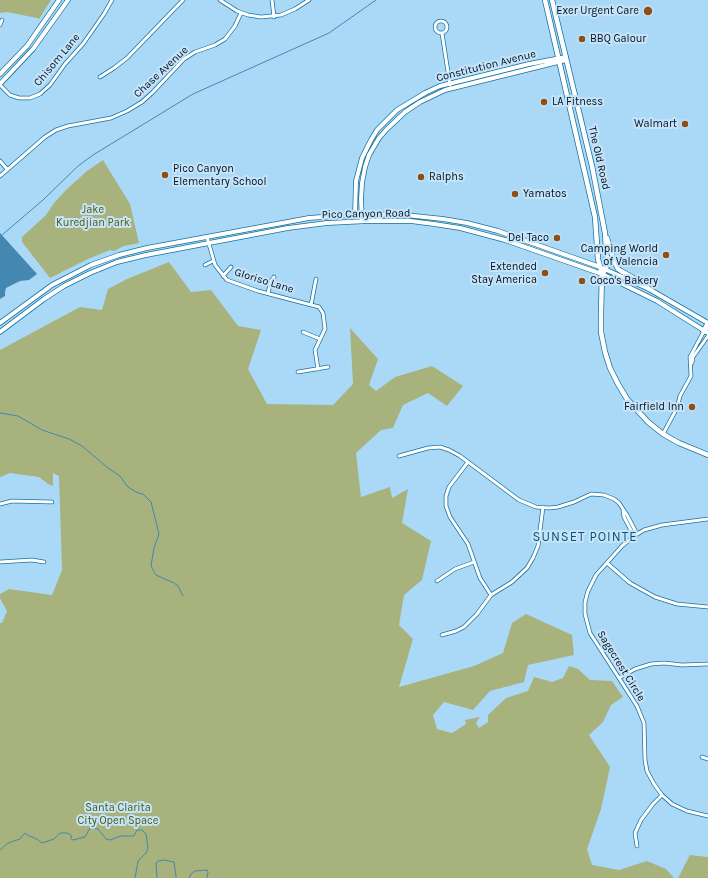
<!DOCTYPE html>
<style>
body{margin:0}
canvas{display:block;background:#aad9f8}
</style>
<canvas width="708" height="878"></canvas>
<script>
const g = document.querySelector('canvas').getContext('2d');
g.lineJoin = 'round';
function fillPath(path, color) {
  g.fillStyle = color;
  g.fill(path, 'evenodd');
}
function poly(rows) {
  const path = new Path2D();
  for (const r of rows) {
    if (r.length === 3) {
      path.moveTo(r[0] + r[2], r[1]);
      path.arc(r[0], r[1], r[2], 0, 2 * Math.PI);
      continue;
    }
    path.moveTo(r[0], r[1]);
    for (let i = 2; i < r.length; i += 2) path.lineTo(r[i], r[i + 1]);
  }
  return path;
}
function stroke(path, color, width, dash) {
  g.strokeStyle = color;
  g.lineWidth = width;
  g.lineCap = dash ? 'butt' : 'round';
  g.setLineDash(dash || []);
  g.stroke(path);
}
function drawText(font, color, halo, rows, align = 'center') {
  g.font = font + ' Karla,sans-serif';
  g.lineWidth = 4;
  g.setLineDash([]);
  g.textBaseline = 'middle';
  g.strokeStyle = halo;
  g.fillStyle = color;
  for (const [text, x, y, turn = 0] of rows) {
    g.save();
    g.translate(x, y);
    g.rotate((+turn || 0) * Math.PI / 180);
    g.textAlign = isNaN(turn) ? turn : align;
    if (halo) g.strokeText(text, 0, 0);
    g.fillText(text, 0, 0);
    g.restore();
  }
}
const green = poly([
 [0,0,51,0,39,19,37,18,7,12,0,13],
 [103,160,130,204,139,243,124,246,114,251,110,250,88,259,50,278,22,242,22,237,46,215,54,203,67,189,87,171],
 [169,262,191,292,211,290,238,326,261,330,248,369,267,404,333,405,353,384,350,328,378,359,369,385,376,391,395,377,432,366,463,386,447,406,428,393,403,405,393,428,381,430,356,453,361,497,390,487,392,498,408,489,402,523,431,541,422,580,404,595,399,625,413,639,399,687,474,666,503,653,512,623,526,614,572,635,574,655,528,665,524,682,490,691,473,710,444,702,433,715,437,729,452,733,466,724,465,720,480,717,476,723,479,728,488,722,488,715,506,698,528,691,534,677,552,682,563,678,569,666,578,669,590,680,612,681,623,697,611,705,603,722,589,735,610,767,601,809,587,849,592,865,619,870,647,861,666,869,674,878,0,878,0,623,2,623,7,611,0,598,0,594,9,589,52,595,62,570,59,476,53,473,53,486,48,484,39,477,10,473,0,477,0,350,80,307,102,310,108,289,127,279],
 [690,855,708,857,708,878,678,878]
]);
const water = poly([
 [0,233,37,274,29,280,20,281,6,288,5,292,5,296,0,299]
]);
const stream = poly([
 [2,235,43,200,78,166,93,155,193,94,329,33,376,0],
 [0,413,18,416,42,430,69,439,82,446,108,468,120,476,128,487,138,493,143,494,151,502,159,534,154,548,151,566,153,570,156,575,174,583,178,586,183,596],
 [0,850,8,843,20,839,25,833,29,836,37,839,42,843,54,839,60,833,67,833,71,835,71,839,73,840,85,837,90,828,93,828,98,829,106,839,110,840,121,836,134,836,137,830,142,830,146,834,148,848,146,853,138,861,135,878],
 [157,878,156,863,158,861,164,860,174,862,176,876,176,878],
 [189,878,191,874,195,871,207,870,208,872,207,878]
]);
const minor = poly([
 [220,0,237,11,248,15,261,17,281,15,295,9,309,0],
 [272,0,274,17],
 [441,27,6],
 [0,25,2,20],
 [442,33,450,85],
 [100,77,114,68,127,58,183,0],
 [0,85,10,95,19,98,30,98,40,94,50,85,65,64,83,44,104,14,112,0],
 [0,161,7,169],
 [0,176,45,137,56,130,68,126,111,118,127,111,142,102,153,92,184,59,195,52,215,45,225,39,235,26,241,13],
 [207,237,215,265,227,280,258,291,319,307,323,313,325,329,315,350,318,369],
 [205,265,213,261],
 [223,276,231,267],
 [268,293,271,281,274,277],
 [311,305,316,279],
 [303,332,320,339],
 [692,363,693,357,708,336],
 [298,372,328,367],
 [663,434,677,408,680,396,691,376,690,357,704,331],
 [399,456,428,448,440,447,449,450,460,456,519,500,536,507,549,508,558,507,574,502,591,494,604,495,614,499,619,503,627,515,637,534],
 [468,462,449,487,446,496,446,506,450,517,468,544,480,578,491,595],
 [0,504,12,501,52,502],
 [623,511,624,517,634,536],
 [708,519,662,525,644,530,634,536,622,546,596,575,588,591,585,602,585,614,590,633,637,706,644,723,645,760,647,771,654,784,662,795,672,804,687,811,708,816],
 [0,562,32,560,44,562],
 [607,563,630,583,655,597,677,604,708,607],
 [437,581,455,569,474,562],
 [442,635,456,631,464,627,477,614,491,595,512,582,527,568,533,558,538,546,543,507],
 [619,678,635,669,651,664,664,663,682,665,708,664],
 [702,757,708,759],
 [637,846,635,833,641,820,653,804,662,795]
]);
const secondary = poly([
 [0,74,27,46,59,0],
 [0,84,33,49,68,0],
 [355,216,356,181,362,158,371,140,377,130,397,110,425,93,440,86,529,64,566,57],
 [362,221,361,199,362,183,365,167,369,155,379,138,387,129,405,112,420,102,445,90,566,60],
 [0,323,52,285,91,265,119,255,147,248,309,218,361,214,405,215,443,219,467,223,498,231,600,267,649,289,708,323],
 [0,332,44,299,64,286,90,273,117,262,146,255,288,228,327,223,368,221,411,221,434,224,460,228,505,240,602,274,657,301,708,333]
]);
const primary = poly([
 [545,0,595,217,598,259,602,274,601,313,601,332,605,352,610,368,618,384,627,399,648,422,663,434,679,443,708,455],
 [552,0,592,166,605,233,607,262,606,269,602,274],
 [607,238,614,261,618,269,621,271,644,284,649,289]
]);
const motorway = poly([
 [704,331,708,324]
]);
const markers = [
 [648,11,5,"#8e4f16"],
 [582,39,4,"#8e4f16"],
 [544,102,4,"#8e4f16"],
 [685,124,4,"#8e4f16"],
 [165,175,4,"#8e4f16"],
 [421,177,4,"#8e4f16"],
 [515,194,4,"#8e4f16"],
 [557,238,4,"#8e4f16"],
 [666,255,4,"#8e4f16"],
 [545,273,4,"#8e4f16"],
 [582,281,4,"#8e4f16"],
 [692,407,4,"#8e4f16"]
];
const poiNames = [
 ["Exer Urgent Care",639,11],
 ["BBQ Galour",590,39,"left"],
 ["LA Fitness",552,102,"left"],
 ["Walmart",677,124],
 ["Pico Canyon",173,169,"left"],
 ["Elementary School",173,182,"left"],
 ["Ralphs",429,177,"left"],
 ["Yamatos",523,194,"left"],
 ["Del Taco",549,238],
 ["Camping World",658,249],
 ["of Valencia",658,262],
 ["Extended",537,267],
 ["Stay America",537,280],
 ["Coco's Bakery",590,281,"left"],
 ["Fairfield Inn",684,407]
];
const streetNames = [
 ["Chisom Lane",57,60,-50],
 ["Constitution Avenue",486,66,-14],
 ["Chase Avenue",161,72,-43],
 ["The Old Road",599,158,77],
 ["Pico Canyon Road",366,214,-1],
 ["Gloriso Lane",264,281,17],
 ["Sagecrest Circle",621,666,58]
];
const parkNames = [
 ["Jake",93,210],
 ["Kuredjian Park",93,223],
 ["Santa Clarita",118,808],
 ["City Open Space",118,821]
];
const quarterNames = [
 ["SUNSET POINTE",585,537]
];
fillPath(green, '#a8b27d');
fillPath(water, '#4487b0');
stroke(stream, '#4487b0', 1);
stroke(minor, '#1472a0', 4.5);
stroke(secondary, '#1472a0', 5.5);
stroke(primary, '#1472a0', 6);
stroke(motorway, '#1472a0', 7);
stroke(minor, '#fff', 3);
stroke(secondary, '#fff', 4);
stroke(primary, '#fff', 4.5);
stroke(motorway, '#fff', 5.5);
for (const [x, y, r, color] of markers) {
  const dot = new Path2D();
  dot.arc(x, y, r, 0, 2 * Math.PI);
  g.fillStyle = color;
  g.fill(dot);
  stroke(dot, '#c5e4f9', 1.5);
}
drawText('11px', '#00101e', '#c5e4f9', poiNames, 'right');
drawText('11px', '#00101e', '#c5e4f9', streetNames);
drawText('11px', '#4d5705', '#c5e4f9', parkNames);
g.letterSpacing = '1px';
drawText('13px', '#0a5275', '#c5e4f9', quarterNames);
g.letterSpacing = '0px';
</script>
